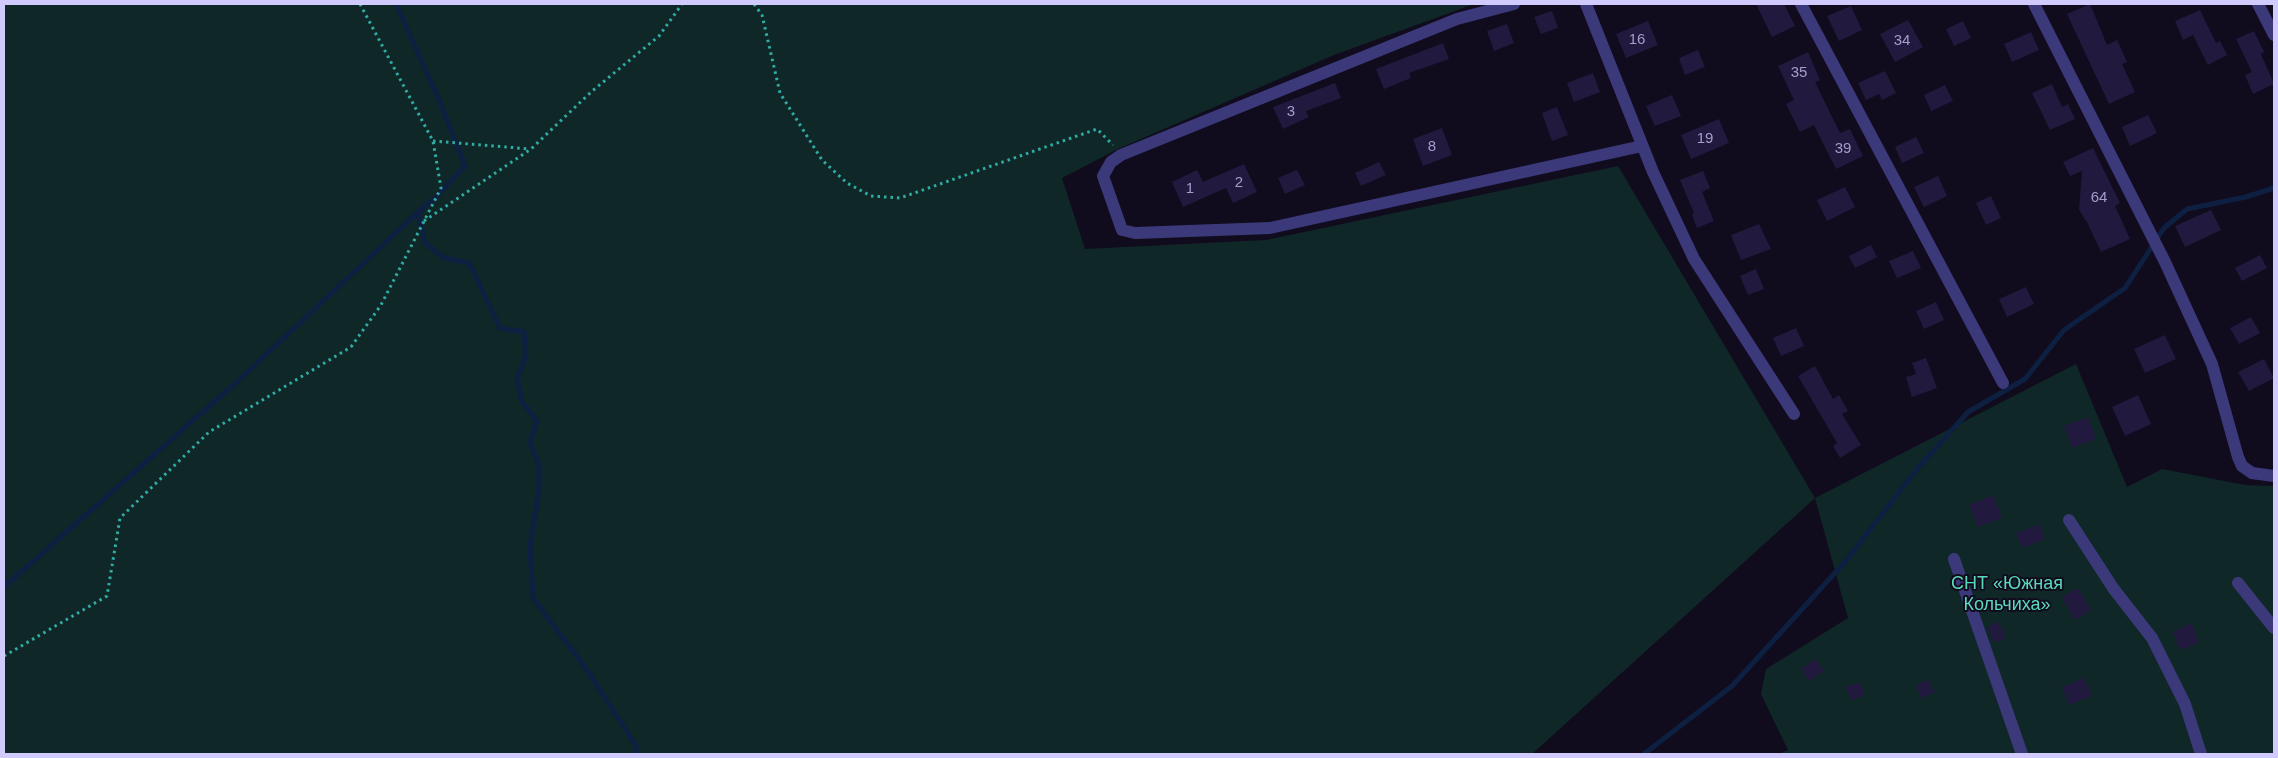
<!DOCTYPE html>
<meta charset="utf-8">
<style>
body{margin:0}
#map{position:relative;width:2278px;height:758px;overflow:hidden;background:#100c1e;font-family:Helvetica,sans-serif}
canvas{display:block}
.frame{position:absolute;inset:0;border:5px solid #d1cbfd;pointer-events:none}
</style>
<div id="map">
<canvas width="2278" height="758"></canvas>
<div class="frame"></div>
</div>
<script>
const g = document.querySelector('canvas').getContext('2d');
g.lineJoin = 'round';
function fillPath(path, color) {
  g.fillStyle = color;
  g.fill(path, 'evenodd');
}
function poly(rows) {
  const path = new Path2D();
  for (const r of rows) {
    path.moveTo(r[0], r[1]);
    for (let i = 2; i < r.length; i += 2) path.lineTo(r[i], r[i + 1]);
  }
  return path;
}
function stroke(path, color, width, dash) {
  g.strokeStyle = color;
  g.lineWidth = width;
  g.lineCap = dash ? 'butt' : 'round';
  g.setLineDash(dash || []);
  g.stroke(path);
}
function drawText(font, color, halo, rows, align = 'center') {
  g.font = font + ' Helvetica,sans-serif';
  g.lineWidth = 4;
  g.setLineDash([]);
  g.textBaseline = 'middle';
  g.strokeStyle = halo;
  g.fillStyle = color;
  for (const [text, x, y, turn = 0] of rows) {
    g.save();
    g.translate(x, y);
    g.rotate((+turn || 0) * Math.PI / 180);
    g.textAlign = isNaN(turn) ? turn : align;
    if (halo) g.strokeText(text, 0, 0);
    g.fillText(text, 0, 0);
    g.restore();
  }
}
const green = poly([
 [4,4,1474,4,1334,55,1118,149,1062,178,1085,249,1266,240,1618,166,1815,498,2076,364,2127,487,2162,469,2245,485,2274,486,2274,754,1779,754,1788,750,1761,694,1766,669,1848,618,1815,498,1532,754,4,754]
]);
const stream = poly([
 [396,4,439,100,465,166,435,198,418,212,425,243,444,258,469,263,500,328,524,332,526,356,517,378,522,402,537,421,530,443,539,465,539,489,530,547,533,598,587,670,636,746,636,754],
 [4,587,240,379,418,212],
 [1644,754,1732,686,1844,563,1918,468,1968,412,2025,379,2064,330,2125,288,2164,228,2187,209,2246,197,2274,188]
]);
const building = poly([
 [1756,4,1784,4,1795,26,1772,37],
 [2090,4,2107,45,2117,40,2127,62,2122,64,2135,92,2109,104,2067,14],
 [1851,6,1862,30,1839,41,1827,16],
 [2200,10,2216,43,2220,41,2227,55,2208,65,2193,35,2183,40,2175,21],
 [1552,11,1558,28,1541,34,1534,17],
 [1908,20,1923,47,1895,62,1880,34],
 [1648,21,1658,45,1626,58,1616,34],
 [1963,21,1971,38,1954,46,1946,29],
 [1507,24,1514,43,1494,51,1487,31],
 [2254,31,2264,52,2261,54,2274,84,2253,94,2245,75,2252,72,2236,39],
 [2031,32,2039,50,2012,62,2004,44],
 [1443,43,1449,59,1409,73,1411,78,1384,89,1376,69],
 [1698,50,1705,67,1685,75,1679,58],
 [1808,52,1820,80,1815,82,1840,133,1850,129,1863,156,1836,169,1814,125,1800,132,1786,104,1794,100,1778,66],
 [1885,71,1896,93,1882,100,1879,94,1866,100,1858,83],
 [1593,73,1600,92,1574,102,1567,83],
 [1335,83,1341,98,1306,111,1309,117,1283,129,1273,107],
 [2052,84,2062,107,2068,104,2075,119,2050,130,2032,93],
 [1945,85,1953,101,1931,111,1924,95],
 [1672,95,1681,116,1655,126,1646,106],
 [1557,107,1568,135,1552,141,1542,113],
 [2148,115,2157,133,2130,146,2122,127],
 [1719,119,1729,143,1691,159,1681,135],
 [1442,128,1452,155,1423,166,1413,139],
 [1916,137,1924,153,1902,163,1895,147],
 [2093,148,2120,203,2115,206,2130,239,2101,252,2086,220,2085,220,2079,209,2082,171,2070,176,2063,162],
 [1379,162,1386,175,1361,186,1355,173],
 [1244,164,1257,192,1233,203,1226,188,1183,207,1172,182,1197,170,1203,182],
 [1297,170,1305,185,1285,194,1278,178],
 [1703,171,1710,188,1702,192,1714,221,1697,228,1692,215,1694,213,1680,180],
 [1938,176,1947,196,1924,207,1914,187],
 [1845,187,1855,207,1827,221,1817,200],
 [1991,196,2001,218,1986,225,1976,203],
 [2211,210,2221,230,2185,247,2175,226],
 [1759,224,1771,249,1741,260,1731,235],
 [1871,245,1877,257,1855,268,1849,256],
 [1913,251,1921,268,1897,278,1889,261],
 [2260,255,2267,268,2242,281,2235,268],
 [1756,269,1764,289,1748,295,1740,276],
 [2026,287,2034,304,2007,317,1999,299],
 [1936,302,1944,320,1924,329,1916,311],
 [2251,317,2260,333,2239,344,2230,328],
 [1796,328,1804,346,1781,356,1773,338],
 [2165,335,2176,359,2145,373,2134,349],
 [1926,358,1937,388,1912,397,1906,377,1916,374,1912,363],
 [2264,359,2274,378,2249,391,2238,372],
 [1815,366,1833,399,1839,395,1848,411,1842,414,1861,445,1840,458,1833,446,1837,443,1798,376],
 [2138,395,2151,424,2125,436,2112,407],
 [2088,417,2096,439,2072,448,2064,426],
 [1993,495,2002,518,1978,527,1969,505],
 [2039,524,2045,539,2022,548,2016,533],
 [2078,588,2091,610,2075,620,2062,597],
 [1999,622,2006,638,1994,643,1987,627],
 [2192,623,2199,643,2180,650,2173,631],
 [1816,659,1824,671,1809,681,1801,669],
 [2084,678,2092,696,2069,705,2062,687],
 [1929,680,1934,693,1921,698,1916,685],
 [1860,682,1865,695,1851,700,1846,687]
]);
const path = poly([
 [754,4,762,15,780,93,822,160,847,183,871,196,900,198,1097,129,1113,145],
 [433,141,530,149],
 [424,221,531,149,591,92,659,36,682,4],
 [4,656,107,596,120,518,209,432,351,347,381,305,441,188,433,141,360,4]
]);
const minor = poly([
 [1514,4,1457,19,1121,155,1111,162,1103,176,1122,230,1135,233,1270,228,1642,146],
 [1586,4,1653,172,1694,259,1794,414],
 [1801,4,2003,383],
 [2034,4,2165,262,2212,364,2238,457,2242,466,2252,473,2274,476],
 [2258,4,2274,35],
 [2069,520,2113,588,2152,638,2185,704,2201,754],
 [1954,559,2022,754],
 [2238,583,2274,628]
]);
const numberNames = [
 ["16",1637,40],
 ["34",1902,41],
 ["35",1799,73],
 ["3",1291,112],
 ["19",1705,139],
 ["8",1432,147],
 ["39",1843,149],
 ["2",1239,183],
 ["1",1190,189],
 ["64",2099,198]
];
const parkNames = [
 ["СНТ «Южная",2007,584],
 ["Кольчиха»",2007,605]
];
fillPath(green, '#102727');
stroke(stream, '#0d2041', 5);
fillPath(building, '#21193e');
stroke(path, '#30aca6', 3, [2.5, 4]);
stroke(minor, '#3c397b', 12);
drawText('15px', '#a59ecd', null, numberNames);
drawText('18px', '#5adabc', '#100c1e', parkNames);
</script>
